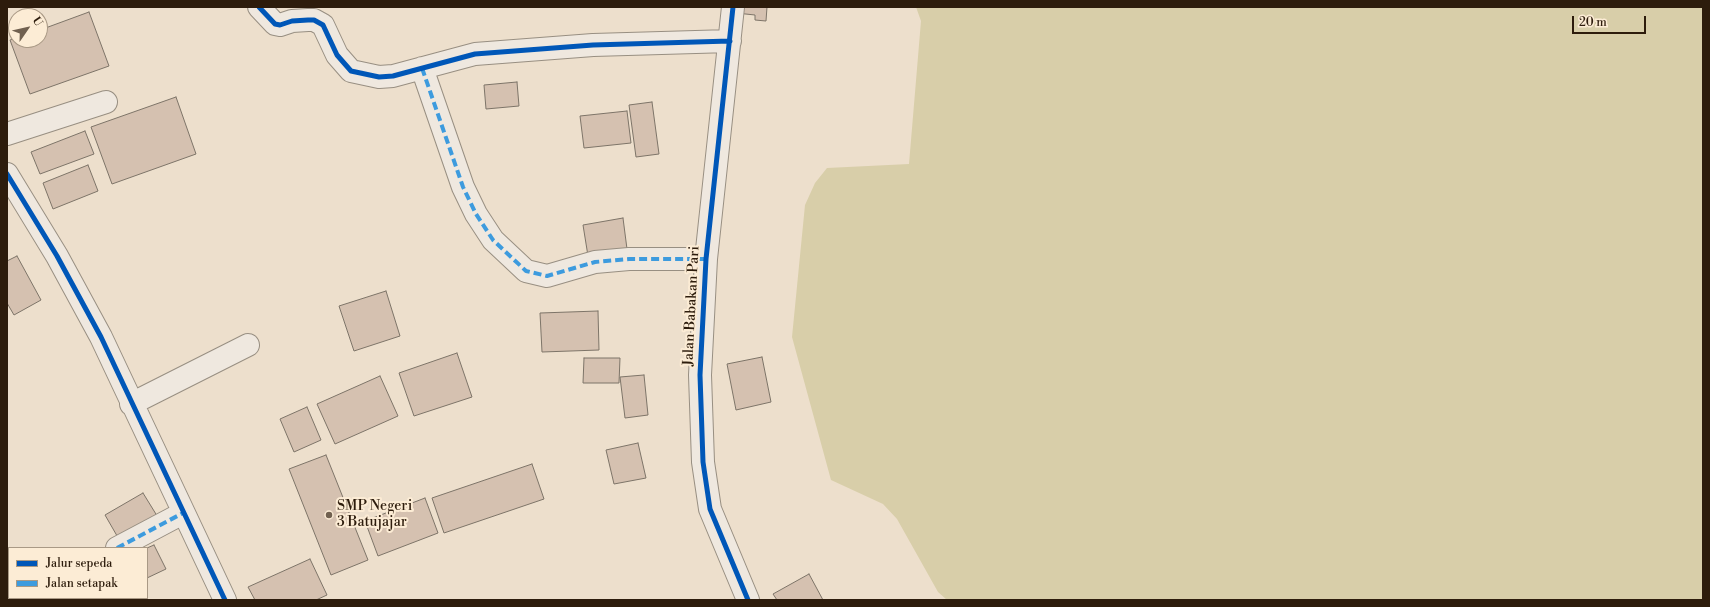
<!DOCTYPE html>
<style>
body{margin:0}
#map{position:relative;width:1710px;height:607px;overflow:hidden;background:#eddfcc;font-family:"Libre Bodoni",serif}
canvas{display:block}
.frame{position:absolute;inset:0;border:8px solid #2d1c0c;pointer-events:none}
.legend{position:absolute;left:8px;top:547px;width:140px;height:52px;box-sizing:border-box;background:#fcecd5;border:1px solid #a99985;margin:0;padding:5px 7px;list-style:none;font-size:12px;color:#2d1c0c}
.legend li{display:flex;align-items:center;gap:8px;height:20px}
.legend b{width:20px;border:1px solid #a99985}
.north{position:absolute;left:8px;top:8px;width:40px;height:40px;box-sizing:border-box;background:#fcecd5;border:1px solid #a99985;border-radius:50%;rotate:56deg;font-size:11px;font-weight:700;line-height:16px;text-align:center;color:#2d1c0c}
.north::after{content:'';display:block;margin:auto;width:14px;height:18px;background:#70604f;clip-path:polygon(50% 0,100% 100%,50% 72%,0 100%)}
.scale{position:absolute;left:1572px;top:16px;width:74px;height:18px;box-sizing:border-box;border:2px solid #2d1c0c;border-top:0;padding-left:5px;font-size:12px;line-height:14px;white-space:nowrap;color:#2d1c0c;-webkit-text-stroke:3px #fcecd5;paint-order:stroke}
</style>
<div id="map">
<canvas width="1710" height="607"></canvas>
<div class="frame"></div>
<ul class="legend">
<li><b style="height:5px;background:#0057b8"></b>Jalur sepeda</li>
<li><b style="height:5px;background:#3d9bde"></b>Jalan setapak</li>
</ul>
<div class="north">U</div>
<div class="scale">20 m</div>
</div>
<script>
const g = document.querySelector('canvas').getContext('2d');
g.lineJoin = 'round';
function fillPath(path, color) {
  g.fillStyle = color;
  g.fill(path, 'evenodd');
}
function poly(rows) {
  const path = new Path2D();
  for (const r of rows) {
    path.moveTo(r[0], r[1]);
    for (let i = 2; i < r.length; i += 2) path.lineTo(r[i], r[i + 1]);
  }
  return path;
}
function stroke(path, color, width, dash) {
  g.strokeStyle = color;
  g.lineWidth = width;
  g.lineCap = dash ? 'butt' : 'round';
  g.setLineDash(dash || []);
  g.stroke(path);
}
function drawText(font, color, halo, rows, align = 'center') {
  g.font = font + ' "Libre Bodoni",serif';
  g.lineWidth = 4;
  g.setLineDash([]);
  g.textBaseline = 'middle';
  g.strokeStyle = halo;
  g.fillStyle = color;
  for (const [text, x, y, turn = 0] of rows) {
    g.save();
    g.translate(x, y);
    g.rotate((+turn || 0) * Math.PI / 180);
    g.textAlign = isNaN(turn) ? turn : align;
    if (halo) g.strokeText(text, 0, 0);
    g.fillText(text, 0, 0);
    g.restore();
  }
}
const green = poly([
 [916,7,1703,7,1703,600,947,600,938,592,897,519,883,504,831,480,792,337,805,205,815,183,827,168,909,164,921,21]
]);
const building = poly([
 [736,7,767,7,766,21,755,20,755,15,736,13,736,7],
 [89,12,109,66,30,94,10,40,16,38,16,40,40,40,40,30,89,12],
 [517,82,519,106,486,109,484,85,517,82],
 [176,97,196,154,112,184,91,127,176,97],
 [652,102,659,154,636,157,629,105,652,102],
 [627,111,631,143,584,148,580,116,627,111],
 [85,131,94,154,40,174,31,152,85,131],
 [88,165,98,191,53,209,43,183,88,165],
 [623,218,627,249,588,256,583,225,623,218],
 [17,256,41,300,14,315,7,303,7,261,17,256],
 [386,291,400,336,354,351,339,306,386,291],
 [598,311,599,350,542,352,540,313,598,311],
 [457,353,472,397,414,416,399,373,457,353],
 [762,357,771,402,736,410,727,364,762,357],
 [584,358,620,358,619,383,583,383,584,358],
 [644,375,648,415,625,418,620,377,644,375],
 [380,376,398,416,335,444,317,404,380,376],
 [307,407,321,440,294,452,280,419,307,407],
 [638,443,646,478,614,484,606,450,638,443],
 [326,455,368,560,331,575,289,469,326,455],
 [532,464,544,499,444,533,432,498,532,464],
 [143,493,159,519,120,541,105,515,143,493],
 [425,498,438,533,378,556,365,521,425,498],
 [154,545,166,569,147,578,147,548,154,545],
 [310,559,327,595,316,600,255,600,248,587,310,559],
 [809,574,823,600,777,600,773,594,809,574],
 [52,598,74,598,75,600,49,600,52,598],
 [90,598,114,598,111,600,91,600,90,598]
]);
const street = poly([
 [259,7,275,24,280,25,292,21,308,20,314,20,323,25,337,55,351,71,379,77,393,76,475,54,593,45,730,41],
 [733,7,706,259,700,375,703,462,710,509,748,600],
 [422,68,463,187,476,214,493,240,526,271,547,276,595,262,629,259,706,259],
 [7,134,106,102],
 [7,174,57,256,101,337,225,600],
 [131,404,248,345],
 [117,548,183,513],
 [18,600,22,598]
]);
const quiet = poly([
 [422,68,463,187,476,214,493,240,526,271,547,276,595,262,629,259,706,259],
 [117,548,183,513],
 [18,600,22,598]
]);
const cycleway = poly([
 [259,7,275,24,280,25,292,21,308,20,314,20,323,25,337,55,351,71,379,77,393,76,475,54,593,45,730,41],
 [733,7,706,259,700,375,703,462,710,509,748,600],
 [7,174,57,256,101,337,225,600]
]);
const markers = [
 [329,515,4,"#70604f"]
];
const streetNames = [
 ["Jalan Babakan Pari",692,306,-87]
];
const poiNames = [
 ["SMP Negeri",337,507],
 ["3 Batujajar",337,523]
];
fillPath(green, '#d8cea9');
fillPath(building, '#d5c1b0');
stroke(building, '#7d7468', 1);
stroke(street, '#988f82', 24);
stroke(street, '#efe8df', 22);
stroke(quiet, '#3d9bde', 4, [8, 4]);
stroke(cycleway, '#0057b8', 5);
for (const [x, y, r, color] of markers) {
  const dot = new Path2D();
  dot.arc(x, y, r, 0, 2 * Math.PI);
  g.fillStyle = color;
  g.fill(dot);
  stroke(dot, '#fcecd5', 1.5);
}
drawText('14px', '#2d1c0c', '#fcecd5', streetNames);
drawText('14px', '#2d1c0c', '#fcecd5', poiNames, 'left');
</script>
